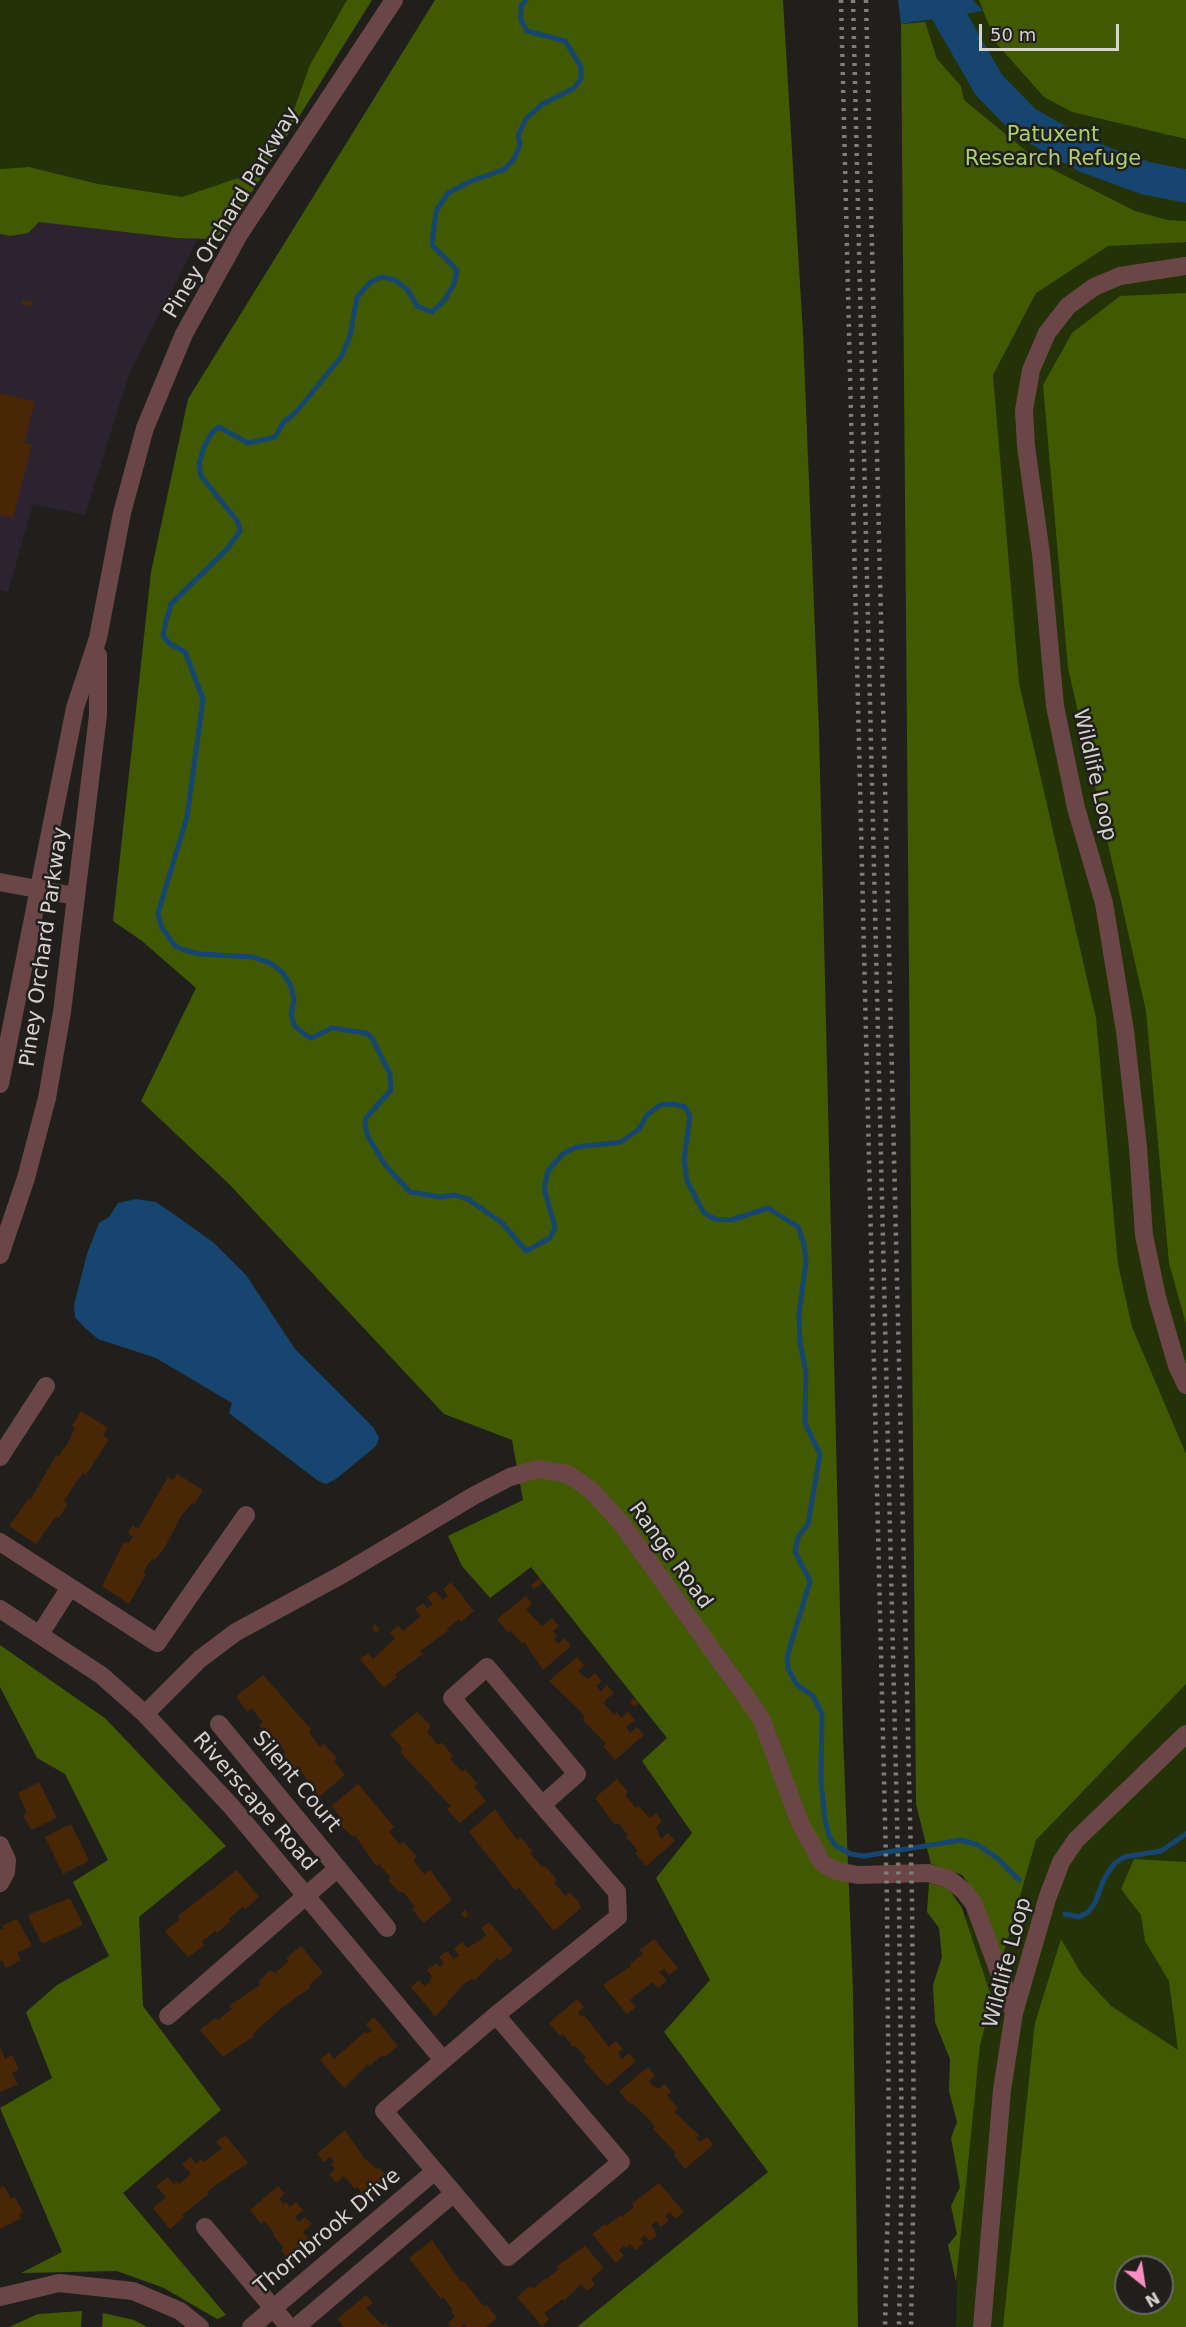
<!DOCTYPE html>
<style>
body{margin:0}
#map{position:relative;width:1186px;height:2327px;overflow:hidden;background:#211f1c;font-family:"DejaVu Sans",sans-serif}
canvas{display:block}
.north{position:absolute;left:1114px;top:2255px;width:60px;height:60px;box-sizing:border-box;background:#211f1c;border:2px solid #696764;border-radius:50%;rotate:150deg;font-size:16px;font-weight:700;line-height:24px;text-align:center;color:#d4d3d0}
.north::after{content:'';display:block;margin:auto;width:21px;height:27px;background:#fc8fc1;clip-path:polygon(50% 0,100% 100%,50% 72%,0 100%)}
.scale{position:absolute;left:979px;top:24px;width:140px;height:27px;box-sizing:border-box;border:3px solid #d4d3d0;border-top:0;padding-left:8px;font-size:18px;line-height:21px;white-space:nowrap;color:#d4d3d0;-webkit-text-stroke:4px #211f1c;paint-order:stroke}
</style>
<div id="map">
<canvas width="1186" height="2327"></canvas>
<div class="north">N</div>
<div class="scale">50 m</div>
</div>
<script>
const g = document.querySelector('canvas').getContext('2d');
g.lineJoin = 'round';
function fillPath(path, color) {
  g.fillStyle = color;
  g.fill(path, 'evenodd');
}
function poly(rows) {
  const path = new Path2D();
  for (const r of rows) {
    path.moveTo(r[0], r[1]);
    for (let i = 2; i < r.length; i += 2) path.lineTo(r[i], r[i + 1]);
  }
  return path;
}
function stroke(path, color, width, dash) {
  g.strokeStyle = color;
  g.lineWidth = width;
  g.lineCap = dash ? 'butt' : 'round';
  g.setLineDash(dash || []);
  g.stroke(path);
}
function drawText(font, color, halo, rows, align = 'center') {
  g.font = font + ' "DejaVu Sans",sans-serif';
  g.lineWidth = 5;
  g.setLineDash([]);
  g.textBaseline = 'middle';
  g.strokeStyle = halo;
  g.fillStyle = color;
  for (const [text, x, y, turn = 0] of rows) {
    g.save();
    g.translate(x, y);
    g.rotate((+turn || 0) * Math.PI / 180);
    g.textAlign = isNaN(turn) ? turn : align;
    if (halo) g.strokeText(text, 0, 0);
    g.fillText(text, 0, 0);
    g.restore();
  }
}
const industrial = poly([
 [0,195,206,223,129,374,85,515,33,504,8,592,0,590]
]);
const green = poly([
 [0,0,356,0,308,71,293,112,250,174,206,223,29,167,0,169],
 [915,0,1186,0,1186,2327,956,2327,967,1897,957,1631],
 [1126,2267,1162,2267,1162,2303,1126,2303]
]);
const forest = poly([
 [347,0,372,0,227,232,207,239,177,238,39,222,28,233,10,236,0,234,0,169,29,167,98,184,182,197,250,174,293,112,310,65],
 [435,0,783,0,803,334,819,730,843,1735,853,1992,858,2327,577,2327,768,2172,664,2032,710,1980,656,1878,692,1833,642,1761,667,1738,531,1567,490,1598,462,1566,448,1536,523,1500,512,1440,444,1414,229,1184,141,1101,196,988,142,941,113,921,151,572,188,399],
 [979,0,1186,0,1186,139,1072,112,1044,97,996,43],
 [925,22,937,59,961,86,964,100,1042,164,1135,211,1167,220,1186,221,1186,242,1108,246,1036,293,993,375,1019,683,1096,1018,1118,1264,1132,1327,1186,1454,1186,1684,1036,1840,1000,1966,978,1896,962,1875,931,1864,916,1804,901,24],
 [1186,293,1186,1324,1169,1263,1146,1011,1068,668,1043,385,1072,333,1120,296],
 [0,1645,106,1719,226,1846,139,1917,143,2006,221,2110,123,2193,226,2315,217,2319,164,2288,117,2271,21,2273,62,2252,0,2108,52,2078,26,2012,57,1985,109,1956,73,1882,108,1860,65,1774,37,1758,0,1687],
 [1134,1859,1186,1862,1186,2327,1003,2327,1035,2023,1061,1939,1081,1973,1111,2006,1178,2050,1169,1981,1145,1941,1141,1915,1121,1889],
 [1126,2267,1162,2267,1162,2303,1126,2303],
 [929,1883,948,1888,962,1908,992,1999,980,2045,956,2282,948,2245,957,2234,951,2206,960,2187,951,2138,957,2122,949,2091,950,2059,935,2022,933,1985,942,1957,939,1928,927,1912],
 [82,2311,81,2327,9,2327,38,2314],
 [103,2313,134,2320,147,2327,102,2327]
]);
const water = poly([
 [898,0,973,0,983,11,901,24],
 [136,1199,156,1202,182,1220,214,1243,246,1275,295,1349,373,1427,379,1438,376,1446,336,1479,326,1484,317,1480,229,1413,232,1403,156,1358,98,1339,84,1327,75,1317,74,1305,87,1254,99,1223,109,1217,118,1203]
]);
const stream = poly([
 [526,0,521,6,521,20,527,31,565,41,581,67,581,79,574,88,541,105,526,119,518,135,520,145,514,159,505,169,471,181,448,193,436,211,432,245,457,270,454,284,444,301,432,312,417,306,408,290,395,280,382,277,372,281,357,297,350,336,341,357,297,411,283,423,275,437,248,443,219,427,211,434,204,447,199,464,201,476,238,522,240,531,227,549,171,604,166,621,163,636,169,643,185,652,203,699,187,817,158,913,161,926,175,946,184,950,200,954,253,957,270,963,283,973,291,986,294,1000,291,1015,294,1025,304,1034,311,1038,332,1028,366,1033,372,1038,390,1074,391,1090,366,1118,365,1125,368,1137,385,1165,410,1192,440,1197,454,1195,468,1199,502,1223,526,1251,550,1238,555,1228,544,1188,548,1171,554,1164,564,1153,577,1147,621,1142,639,1129,647,1115,660,1105,674,1104,685,1107,690,1116,684,1160,687,1181,704,1213,715,1219,731,1220,768,1208,798,1227,804,1244,806,1262,799,1313,800,1343,806,1372,805,1423,820,1454,808,1524,798,1537,795,1552,810,1581,787,1657,788,1669,797,1685,813,1696,822,1714,821,1782,825,1820,829,1836,836,1846,851,1854,864,1856,961,1840,978,1845,997,1858,1019,1880],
 [1065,1914,1079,1917,1088,1912,1095,1903,1104,1879,1114,1864,1124,1857,1161,1851,1186,1834]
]);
const river = poly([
 [940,0,989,85,1025,122,1085,156,1145,178,1186,186]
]);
const building = poly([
 [23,300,33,302,32,306,21,304],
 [0,393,35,402,24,443,32,445,13,518,0,515],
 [81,1411,108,1428,103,1435,109,1439,86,1475,83,1473,73,1487,64,1501,68,1503,59,1518,56,1516,36,1544,9,1526,29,1498,31,1499,56,1455,58,1457,68,1443,75,1428,72,1426],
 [177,1474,203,1490,194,1504,192,1503,181,1516,165,1547,155,1560,152,1559,143,1572,146,1574,129,1604,102,1586,124,1542,129,1543,133,1537,128,1533,133,1525,138,1529,168,1477,173,1480],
 [540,1578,543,1583,534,1589,531,1585],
 [451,1582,474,1611,461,1622,459,1619,447,1629,448,1631,420,1651,423,1654,395,1674,397,1677,384,1688,360,1659,368,1653,373,1659,395,1638,390,1632,398,1626,403,1631,421,1616,415,1609,423,1603,427,1608,433,1604,427,1597,435,1591,443,1600,448,1596,443,1589],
 [526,1596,532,1604,526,1609,530,1614,542,1626,552,1618,559,1626,553,1631,557,1637,554,1639,558,1644,565,1638,571,1646,543,1670,524,1642,522,1644,511,1631,508,1633,497,1619],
 [375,1624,380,1630,376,1633,372,1627],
 [577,1657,584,1666,578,1671,582,1675,588,1679,595,1673,602,1681,596,1686,601,1691,607,1685,614,1693,603,1702,614,1715,617,1712,621,1718,628,1712,635,1720,626,1727,630,1733,637,1727,644,1735,615,1760,603,1746,606,1744,583,1720,585,1717,578,1709,549,1681],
 [263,1675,311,1729,309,1733,320,1747,324,1744,337,1758,334,1761,345,1775,319,1797,298,1766,295,1769,283,1754,286,1752,274,1738,271,1740,259,1725,263,1722,251,1708,247,1712,236,1696],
 [634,1698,639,1703,634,1707,630,1702],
 [417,1712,431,1726,427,1732,437,1744,442,1743,453,1756,450,1758,452,1761,462,1772,465,1769,478,1784,474,1787,486,1801,460,1823,447,1809,451,1806,449,1804,400,1752,403,1749,390,1734],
 [617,1779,628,1792,625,1795,636,1808,638,1805,649,1818,656,1813,662,1821,656,1827,661,1839,668,1833,675,1841,646,1866,635,1853,638,1850,626,1837,628,1835,618,1823,615,1825,595,1798],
 [39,1782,57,1818,31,1830,23,1815,27,1813,18,1793],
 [358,1784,394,1827,389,1832,400,1845,404,1842,417,1857,413,1860,424,1874,430,1870,452,1900,424,1923,412,1909,415,1906,403,1892,399,1892,388,1880,391,1878,379,1864,377,1866,374,1863,355,1835,353,1837,340,1825,343,1820,331,1806],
 [495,1809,517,1840,520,1837,533,1852,530,1853,538,1862,542,1867,545,1866,557,1880,554,1882,565,1896,570,1893,578,1901,581,1908,554,1931,519,1888,515,1890,469,1832],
 [71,1824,89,1861,63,1874,45,1837],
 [237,1870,259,1897,245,1909,243,1907,239,1910,229,1919,231,1921,217,1933,215,1931,201,1942,205,1945,188,1957,165,1931,180,1919,178,1916],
 [70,1898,83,1925,42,1944,28,1915],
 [465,1910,469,1914,465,1918,461,1914],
 [17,1919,32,1946,17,1953,21,1960,6,1968,2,1960,0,1961,0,1929,4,1930,2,1926],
 [489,1922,513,1950,500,1961,497,1958,475,1980,471,1979,462,1986,447,2003,448,2004,435,2016,411,1987,419,1980,424,1986,429,1983,432,1976,427,1970,436,1963,440,1967,444,1963,439,1957,447,1951,454,1959,459,1955,454,1949,462,1942,467,1948,482,1939,486,1935,481,1928],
 [654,1939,678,1968,669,1975,664,1968,659,1972,667,1981,658,1988,653,1982,633,1997,630,2000,636,2007,627,2014,603,1985,631,1966,630,1964,643,1954,640,1950],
 [301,1946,323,1973,310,1984,310,1988,280,2009,253,2034,254,2036,223,2057,200,2030,215,2018,218,2020,224,2015,232,2009,229,2006,260,1985,258,1982,270,1970,275,1973,289,1961,286,1958],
 [577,1999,584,2007,578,2013,581,2017,584,2015,609,2047,616,2041,623,2049,618,2053,622,2059,629,2053,636,2061,607,2086,583,2060,586,2058,575,2046,573,2047,563,2034,560,2036,549,2023],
 [374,2017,398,2046,385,2057,383,2055,369,2066,368,2064,344,2088,320,2060,329,2052,334,2059,365,2032,367,2034,372,2031,366,2024],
 [0,2047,5,2059,12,2055,19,2069,12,2073,18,2084,0,2092],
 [648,2067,655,2076,649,2081,652,2085,658,2089,665,2084,671,2092,667,2095,678,2109,674,2112,699,2135,696,2138,700,2142,707,2137,713,2145,685,2169,674,2155,676,2153,653,2129,655,2127,648,2118,632,2103,630,2104,619,2091],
 [345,2130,364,2158,377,2169,379,2167,391,2181,362,2205,355,2197,361,2191,357,2187,355,2189,344,2176,336,2183,329,2174,335,2169,331,2164,334,2162,330,2157,324,2162,317,2154],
 [225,2135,248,2163,213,2187,207,2193,209,2194,182,2215,184,2217,170,2229,153,2208,166,2197,156,2186,168,2177,174,2184,177,2181,179,2184,191,2174,182,2164,191,2157,196,2164,201,2159,204,2162,222,2148,216,2142],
 [659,2183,684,2212,675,2219,670,2212,665,2216,669,2221,661,2227,656,2221,651,2225,657,2235,650,2241,645,2235,640,2239,644,2243,636,2250,630,2244,626,2248,624,2246,619,2250,624,2256,616,2263,592,2234,605,2224,607,2226,620,2215,622,2217,634,2207,632,2204],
 [4,2186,11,2199,15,2197,23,2212,19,2214,21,2218,0,2229,0,2188],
 [278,2186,285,2194,279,2199,283,2204,286,2202,290,2207,296,2202,303,2210,295,2217,299,2222,305,2217,312,2224,303,2232,314,2245,292,2264,281,2250,284,2248,273,2235,275,2234,264,2221,261,2224,250,2210],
 [432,2240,461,2282,463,2280,484,2307,486,2304,497,2318,486,2327,467,2327,464,2324,461,2327,451,2327,448,2323,455,2317,451,2312,453,2310,443,2297,441,2299,409,2258],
 [585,2246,604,2268,591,2279,595,2284,587,2291,581,2284,564,2301,563,2299,544,2313,549,2319,542,2326,517,2297,530,2286,533,2289,546,2278,547,2279,559,2269,557,2266],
 [366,2295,373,2303,366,2308,382,2325,386,2323,389,2327,344,2327,337,2319]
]);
const minor = poly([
 [1186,266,1120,276,1094,287,1068,306,1047,333,1031,370,1024,410,1026,446,1041,554,1055,706,1076,808,1104,903,1125,1031,1138,1147,1144,1235,1157,1297,1177,1366,1186,1385],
 [0,882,75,896],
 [0,1084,75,708,98,638,122,513,145,428,184,334,240,233,394,0],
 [0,1255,26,1178,47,1098,62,1012,98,715,98,655],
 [0,1457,46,1386],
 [0,1542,157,1643,246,1515],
 [0,1609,101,1675,145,1714,231,1806,443,2060],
 [40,1634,70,1587],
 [145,1714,200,1659,236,1632,343,1574,475,1495,510,1477,538,1469,568,1474,592,1491,622,1524,761,1718,800,1823,822,1863,836,1871,858,1875,928,1873,949,1879,964,1891,974,1904,1014,2013],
 [219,1724,387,1928],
 [0,1845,7,1860,6,1872,0,1883],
 [496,2015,621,2162,508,2257,384,2111,496,2015,618,1917,617,1892,542,1805,452,1698,487,1667,577,1774,542,1805],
 [168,2016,338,1868],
 [205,2227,289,2327],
 [0,2297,59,2283,133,2291,180,2311,200,2327],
 [251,2327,435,2171],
 [296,2327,454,2193],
 [982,2327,1002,2090,1014,2013,1047,1899,1061,1862,1076,1840,1186,1734]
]);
const rail = poly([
 [841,0,887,1902,889,2155,885,2327],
 [853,0,899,1901,902,2157,899,2327],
 [866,0,912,1900,914,2158,911,2327]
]);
const parkNames = [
 ["Patuxent",1053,136],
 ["Research Refuge",1053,160]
];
const streetNames = [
 ["Piney Orchard Parkway",232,213,-59],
 ["Wildlife Loop",1094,775,77],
 ["Piney Orchard Parkway",45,947,-82],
 ["Range Road",670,1556,54],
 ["Silent Court",296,1782,50],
 ["Riverscape Road",254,1802,49],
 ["Wildlife Loop",1008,1963,-75],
 ["Thornbrook Drive",328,2232,-40]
];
fillPath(industrial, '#2c2331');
fillPath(green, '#243208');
fillPath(forest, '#415a00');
fillPath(water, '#164670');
stroke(stream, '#164670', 5);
stroke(river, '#164670', 33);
fillPath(building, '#492706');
stroke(minor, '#6b4647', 18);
stroke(rail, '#807e7b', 4.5, [3, 6]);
drawText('21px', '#abd167', '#211f1c', parkNames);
drawText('21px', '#d4d3d0', '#211f1c', streetNames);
</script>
